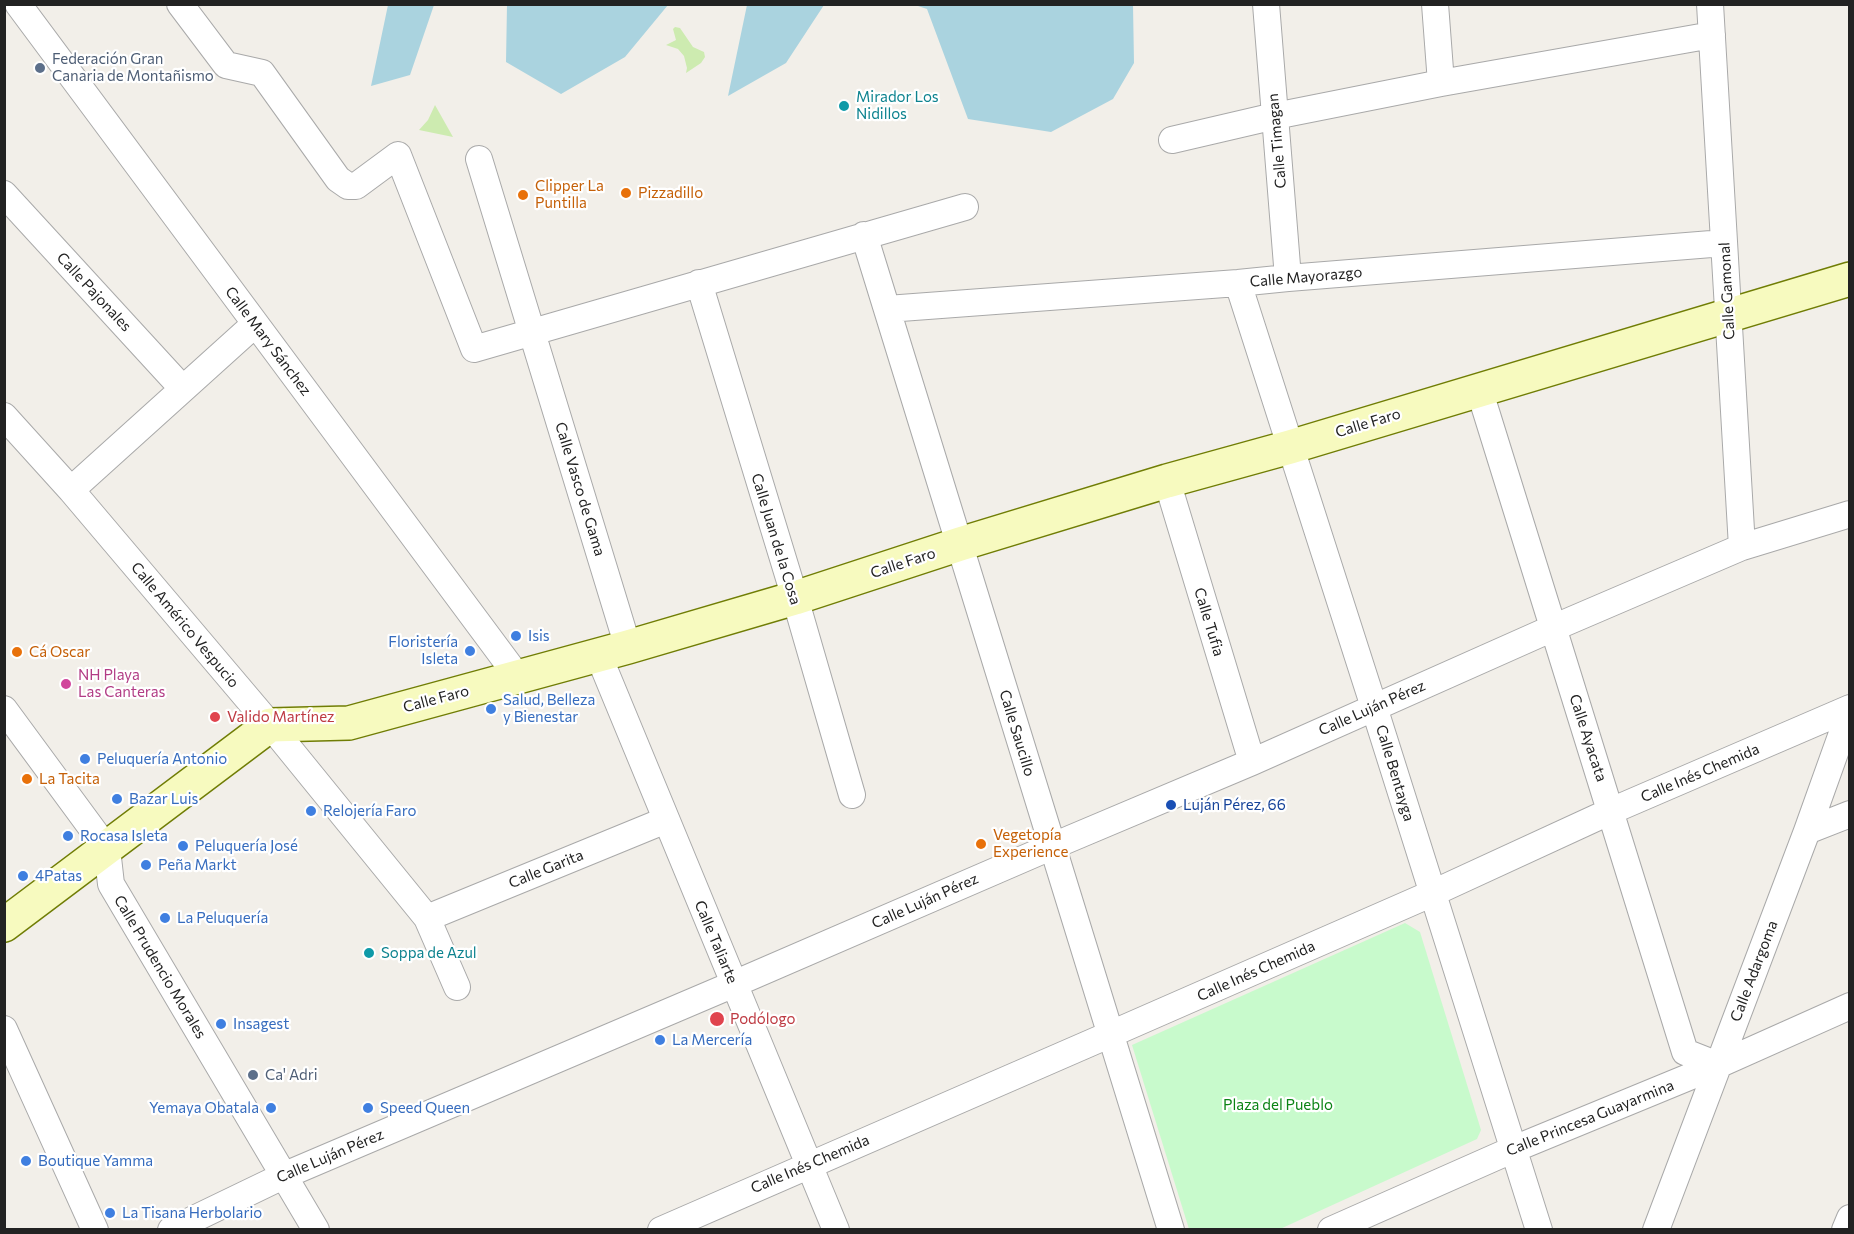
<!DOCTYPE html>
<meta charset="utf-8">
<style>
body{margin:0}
#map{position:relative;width:1854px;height:1234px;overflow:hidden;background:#f2efe9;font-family:Commissioner,sans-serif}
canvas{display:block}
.frame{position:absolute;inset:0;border:6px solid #222;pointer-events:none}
</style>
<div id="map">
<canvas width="1854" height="1234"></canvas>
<div class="frame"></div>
</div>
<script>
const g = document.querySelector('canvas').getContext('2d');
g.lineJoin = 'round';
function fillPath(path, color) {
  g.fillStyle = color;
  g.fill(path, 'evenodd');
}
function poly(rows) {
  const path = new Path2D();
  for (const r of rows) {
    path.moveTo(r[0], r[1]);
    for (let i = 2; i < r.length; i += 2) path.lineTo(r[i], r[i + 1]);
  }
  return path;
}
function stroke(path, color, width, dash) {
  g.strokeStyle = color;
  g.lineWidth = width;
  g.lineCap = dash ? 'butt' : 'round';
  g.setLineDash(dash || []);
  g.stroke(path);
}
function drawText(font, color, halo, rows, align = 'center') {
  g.font = font + ' Commissioner,sans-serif';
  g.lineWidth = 4.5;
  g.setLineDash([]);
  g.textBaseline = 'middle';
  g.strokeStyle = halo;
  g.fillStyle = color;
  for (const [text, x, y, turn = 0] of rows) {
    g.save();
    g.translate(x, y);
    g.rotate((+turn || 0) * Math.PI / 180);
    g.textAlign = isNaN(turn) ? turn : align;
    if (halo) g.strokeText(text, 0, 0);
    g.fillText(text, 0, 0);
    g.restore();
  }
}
const grass = poly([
 [675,27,680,28,693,47,704,52,705,57,701,63,686,73,687,68,684,56,678,49,666,45,676,40,673,29],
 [435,105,453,137,419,130,428,120]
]);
const park = poly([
 [1405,923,1420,932,1481,1130,1477,1139,1280,1229,1189,1229,1132,1045]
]);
const water = poly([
 [388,5,434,5,410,75,371,86],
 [507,5,507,4,668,5,625,57,561,94,506,62],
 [747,5,824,5,786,63,728,96],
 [915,5,1133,5,1134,63,1113,99,1051,132,968,119,927,9]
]);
const street = poly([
 [18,4,518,677],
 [180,4,226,65,262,73,338,179,348,186,356,186,398,155,474,349,965,207],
 [1266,4,1288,278],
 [1435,4,1441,83],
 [1710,4,1742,547],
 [1172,140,1275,116,1441,83,1712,35],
 [479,159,628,647],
 [4,194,183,389],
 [864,235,1171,1230],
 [699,283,795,598,852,795],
 [1238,283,1374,707,1539,1230],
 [887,309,1238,283,1288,278,1724,243],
 [1479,389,1685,1052,1718,1065],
 [4,416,71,490,270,725,427,918,457,987],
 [1167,481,1252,762],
 [71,490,255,324],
 [598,654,836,1230],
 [4,709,107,849,111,884,316,1230],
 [1807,831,1850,814],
 [427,918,666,820],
 [4,1029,95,1230],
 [171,1230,283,1176,734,984,1053,846,1252,762,1553,628,1742,547,1850,514],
 [661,1230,1111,1034,1433,893,1611,811,1850,708],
 [1331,1230,1514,1149,1718,1065,1850,1006],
 [1656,1230,1807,831,1850,711],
 [1845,1230,1850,1218]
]);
const secondary = poly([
 [4,925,270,725,349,723,628,647,795,598,960,544,1167,481,1290,447,1850,279]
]);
const markers = [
 [40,68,6,"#5c6f8a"],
 [844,106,6,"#0f9aa8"],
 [626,193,6,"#e8710a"],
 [523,195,6,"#e8710a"],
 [516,636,6,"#3f7fe0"],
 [470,651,6,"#3f7fe0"],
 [17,652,6,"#e8710a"],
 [66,684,6,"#d1479c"],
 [491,709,6,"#3f7fe0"],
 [215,717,6,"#e0444e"],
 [85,759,6,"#3f7fe0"],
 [27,779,6,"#e8710a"],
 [117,799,6,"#3f7fe0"],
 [1171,805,6,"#1a4fb4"],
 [311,811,6,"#3f7fe0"],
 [68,836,6,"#3f7fe0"],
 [981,844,6,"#e8710a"],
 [183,846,6,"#3f7fe0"],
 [146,865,6,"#3f7fe0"],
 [23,876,6,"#3f7fe0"],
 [165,918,6,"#3f7fe0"],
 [369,953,6,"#0f9aa8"],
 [717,1019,8,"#e0444e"],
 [221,1024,6,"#3f7fe0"],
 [660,1040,6,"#3f7fe0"],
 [253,1075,6,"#5c6f8a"],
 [271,1108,6,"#3f7fe0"],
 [368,1108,6,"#3f7fe0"],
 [26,1161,6,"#3f7fe0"],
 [110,1213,6,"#3f7fe0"]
];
const serviceNames = [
 ["Federación Gran",52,59],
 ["Canaria de Montañismo",52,76],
 ["Ca' Adri",265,1075]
];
const cultureNames = [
 ["Mirador Los",856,97],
 ["Nidillos",856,114],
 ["Soppa de Azul",381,953]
];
const streetNames = [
 ["Calle Timagan",1277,141,-95],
 ["Calle Mayorazgo",1306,277,-5],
 ["Calle Gamonal",1727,291,-93],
 ["Calle Pajonales",94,292,47],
 ["Calle Mary Sánchez",268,341,53],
 ["Calle Faro",1368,423,-17],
 ["Calle Vasco de Gama",580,489,73],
 ["Calle Juan de la Cosa",776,539,73],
 ["Calle Faro",903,563,-18],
 ["Calle Tufia",1209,622,73],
 ["Calle Américo Vespucio",185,625,50],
 ["Calle Faro",436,699,-15],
 ["Calle Luján Pérez",1372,708,-24],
 ["Calle Saucillo",1017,733,73],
 ["Calle Ayacata",1588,738,72],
 ["Calle Bentayga",1395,773,73],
 ["Calle Inés Chemida",1700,773,-23],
 ["Calle Garita",546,869,-22],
 ["Calle Luján Pérez",925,901,-24],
 ["Calle Taliarte",716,942,67],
 ["Calle Prudencio Morales",160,967,59],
 ["Calle Inés Chemida",1256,971,-24],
 ["Calle Adargoma",1754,971,-69],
 ["Calle Princesa Guayarmina",1590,1118,-22],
 ["Calle Luján Pérez",330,1156,-23],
 ["Calle Inés Chemida",810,1164,-23]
];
const foodNames = [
 ["Clipper La",535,186],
 ["Puntilla",535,203],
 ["Pizzadillo",638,193],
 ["Cá Oscar",29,652],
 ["La Tacita",39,779],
 ["Vegetopía",993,835],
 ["Experience",993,852]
];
const shopNames = [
 ["Isis",528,636],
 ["Floristería",458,642,"right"],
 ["Isleta",458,659,"right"],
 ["Salud, Belleza",503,700],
 ["y Bienestar",503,717],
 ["Peluquería Antonio",97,759],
 ["Bazar Luis",129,799],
 ["Relojería Faro",323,811],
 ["Rocasa Isleta",80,836],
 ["Peluquería José",195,846],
 ["Peña Markt",158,865],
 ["4Patas",35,876],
 ["La Peluquería",177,918],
 ["Insagest",233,1024],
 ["La Mercería",672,1040],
 ["Yemaya Obatala",259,1108,"right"],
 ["Speed Queen",380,1108],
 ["Boutique Yamma",38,1161],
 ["La Tisana Herbolario",122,1213]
];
const hotelNames = [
 ["NH Playa",78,675],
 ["Las Canteras",78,692]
];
const healthNames = [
 ["Valido Martínez",227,717],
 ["Podólogo",730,1019]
];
const transitNames = [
 ["Luján Pérez, 66",1183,805]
];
const parkNames = [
 ["Plaza del Pueblo",1278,1105]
];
fillPath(grass, '#cdebb0');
fillPath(park, '#c8facc');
fillPath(water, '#aad3df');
stroke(street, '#a9a9a9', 28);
stroke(secondary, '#707d05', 36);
stroke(street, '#fff', 26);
stroke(secondary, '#f7fabf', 33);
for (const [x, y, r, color] of markers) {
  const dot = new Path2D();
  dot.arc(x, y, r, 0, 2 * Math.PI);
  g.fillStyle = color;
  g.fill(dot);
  stroke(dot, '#fff', 2);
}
drawText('15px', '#4e5e75', '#fff', serviceNames, 'left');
drawText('15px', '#0d838f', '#fff', cultureNames, 'left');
drawText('15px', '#222', '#fff', streetNames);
drawText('15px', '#c56008', '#fff', foodNames, 'left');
drawText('15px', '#366cbe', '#fff', shopNames, 'left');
drawText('15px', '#b23c85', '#fff', hotelNames, 'left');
drawText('15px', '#be3a42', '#fff', healthNames, 'left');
drawText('15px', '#164399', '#fff', transitNames, 'left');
drawText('15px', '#0c8416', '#fff', parkNames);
</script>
